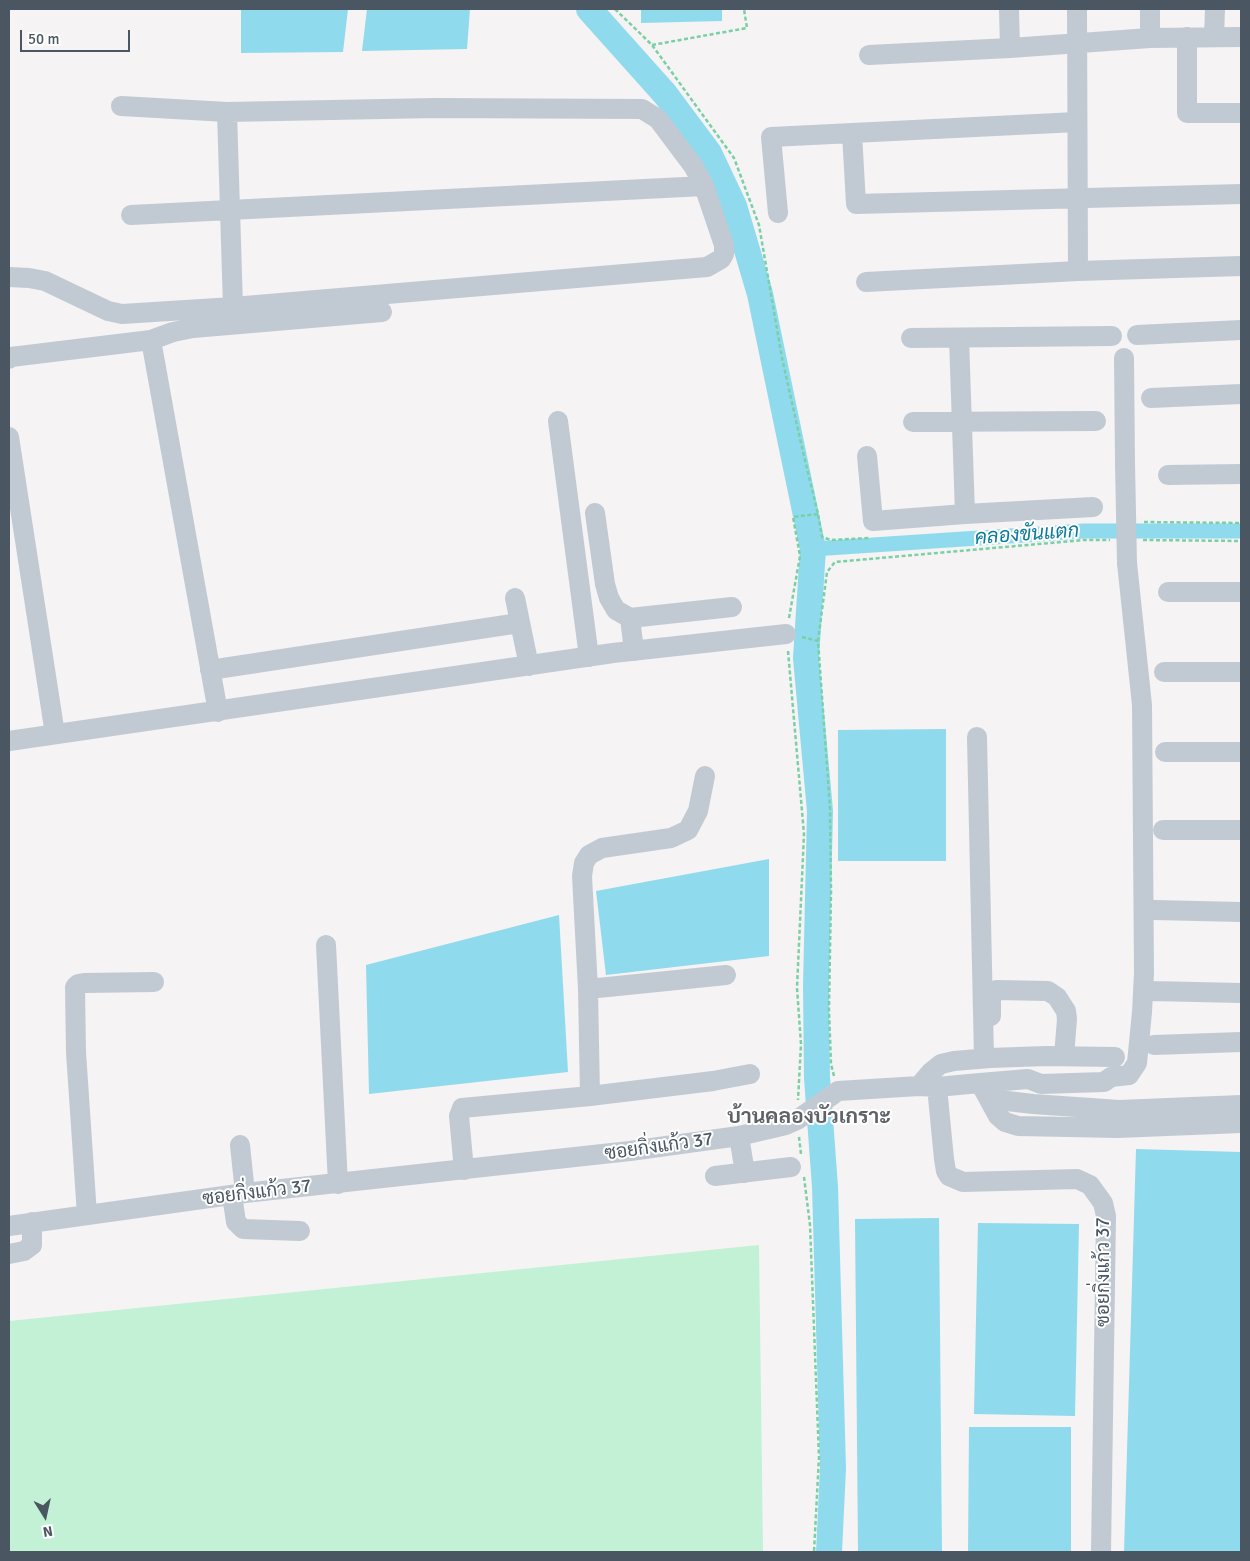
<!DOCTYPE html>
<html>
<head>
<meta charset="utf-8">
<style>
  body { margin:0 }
  #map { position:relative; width:1250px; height:1561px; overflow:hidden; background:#f5f3f3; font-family:Signika,sans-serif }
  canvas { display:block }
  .frame { position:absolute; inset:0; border:10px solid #4a5661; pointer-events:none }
  .north { position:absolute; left:20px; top:1491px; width:50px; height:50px; -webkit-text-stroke:4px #fff; paint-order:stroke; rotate:170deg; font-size:14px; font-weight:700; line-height:20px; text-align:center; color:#4a5661 }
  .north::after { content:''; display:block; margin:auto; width:18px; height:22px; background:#4a5661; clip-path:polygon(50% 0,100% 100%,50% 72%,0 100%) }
  .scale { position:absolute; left:20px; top:30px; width:110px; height:22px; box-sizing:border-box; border:2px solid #4a5661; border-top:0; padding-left:6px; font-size:15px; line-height:18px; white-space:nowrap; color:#4a5661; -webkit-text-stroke:4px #fff; paint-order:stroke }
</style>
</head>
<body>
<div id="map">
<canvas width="1250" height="1561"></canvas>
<div class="frame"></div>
<div class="north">N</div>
<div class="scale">50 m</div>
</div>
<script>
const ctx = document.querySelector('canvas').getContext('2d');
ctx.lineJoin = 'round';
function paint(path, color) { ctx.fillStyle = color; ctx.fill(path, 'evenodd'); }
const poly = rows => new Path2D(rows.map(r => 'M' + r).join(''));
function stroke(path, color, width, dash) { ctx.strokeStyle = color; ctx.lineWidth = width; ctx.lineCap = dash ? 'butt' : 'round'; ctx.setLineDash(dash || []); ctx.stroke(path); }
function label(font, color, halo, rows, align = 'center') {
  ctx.font = font + ' Signika,Sarabun,sans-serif'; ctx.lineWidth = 4; ctx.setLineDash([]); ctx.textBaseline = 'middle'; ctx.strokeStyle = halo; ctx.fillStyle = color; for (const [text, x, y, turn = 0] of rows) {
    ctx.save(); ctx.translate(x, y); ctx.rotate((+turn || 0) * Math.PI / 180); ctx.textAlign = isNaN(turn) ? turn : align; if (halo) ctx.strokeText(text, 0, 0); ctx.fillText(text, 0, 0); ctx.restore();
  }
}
const green = poly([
  [759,1245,763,1552,9,1552,9,1321]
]);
const water = poly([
  [241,9,348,9,343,52,241,53],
  [367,9,470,9,467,49,362,51],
  [641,9,722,9,722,21,641,23],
  [946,729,946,861,838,861,838,730],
  [769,859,769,956,606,975,596,891],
  [559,915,568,1072,369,1094,366,965],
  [1136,1149,1241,1152,1241,1552,1124,1552],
  [939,1218,942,1552,858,1552,855,1219],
  [978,1223,1079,1224,1075,1416,974,1414],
  [969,1427,1071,1427,1071,1552,968,1552]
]);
const canal = poly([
  [813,549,1084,531,1241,531]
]);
const river = poly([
  [589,9,665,94,709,153,734,206,760,294,813,549,806,658,820,811,816,986,817,1078,825,1187,833,1468,829,1552]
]);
const path = poly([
  [615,9,652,45,734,158,759,225,782,358,803,452,818,514,822,537,831,540,869,538],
  [652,45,747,28,744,9],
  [1144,522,1241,523],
  [1143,540,1241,541],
  [789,618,800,556,793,517,818,514],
  [802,637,818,641],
  [788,651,804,834,797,988,801,1044,798,1100],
  [834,1076,831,1064,829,1010,831,892,830,808,818,641,827,572,835,562,1084,540,1110,540],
  [799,1137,801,1154],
  [804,1177,810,1225,819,1457,814,1552]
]);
const minor = poly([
  [1009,9,1010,48],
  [1077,9,1078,271],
  [1150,9,1150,38],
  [1187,37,1187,113,1241,113],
  [1214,37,1215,9],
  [869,55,1010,48,1150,38,1241,37],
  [227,112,233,307],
  [852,133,856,204,1241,194],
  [778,213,771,137,1077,122],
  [131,215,704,186],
  [9,277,29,278,45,281,108,311,122,314,233,307,707,267,721,259,724,254,724,245,704,186,694,167,658,119,642,109,435,108,227,112,121,106],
  [866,282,1078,271,1241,266],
  [1137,335,1241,330],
  [911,338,1112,336],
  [959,338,965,514],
  [151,340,218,712],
  [1124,358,1125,463],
  [9,359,11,357,151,340,173,332,193,328,382,312],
  [1151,398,1241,394],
  [558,421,589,657],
  [913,422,1096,421],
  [9,437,55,734],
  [867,456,873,521,965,514,1093,507],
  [1168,475,1241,474],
  [595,513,605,584,609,598,616,610,630,618,634,651],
  [1168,592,1241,592],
  [515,598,529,666],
  [630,618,732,607],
  [210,670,519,623],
  [1164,672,1241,672],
  [977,737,984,1058],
  [9,741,613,653,786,634],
  [1165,752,1241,752],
  [1163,830,1241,830],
  [1154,910,1241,912],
  [326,945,338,1184],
  [588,989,726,975],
  [1151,991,1241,993],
  [991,1016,991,997,997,990,1048,991,1057,997,1066,1011,1067,1019,1064,1056],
  [1154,1045,1241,1042],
  [980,1083,1028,1079,1041,1084,1104,1082,1111,1077,1129,1075,1137,1063,1142,1012,1144,973,1142,705,1127,563],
  [919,1086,931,1072,941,1064,954,1061,990,1058,1046,1056,1115,1057],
  [937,1087,980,1083,998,1116,1005,1122,1018,1126,1118,1128,1241,1123],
  [590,1096,588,989,582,876,584,863,589,855,602,848,671,838,688,830,698,811,705,776],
  [990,1099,1033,1104,1119,1110,1241,1105],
  [739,1136,745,1173],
  [240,1145,245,1193],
  [464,1170,459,1116,462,1108,590,1096,713,1081,750,1074],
  [715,1176,791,1167],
  [232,1195,236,1222,243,1229,300,1231],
  [87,1215,76,1052,75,987,78,984,84,983,154,982],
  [9,1226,245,1193,630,1151,739,1136,786,1125,797,1120,838,1091,919,1086,937,1087,944,1159,946,1171,949,1176,963,1182,1077,1179,1090,1185,1103,1203,1106,1216,1101,1552],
  [9,1254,24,1251,32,1245,32,1222]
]);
const minorBridge = poly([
  [1125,463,1127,563]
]);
const streetNames = [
  ["ซอยกิ่งแก้ว 37",659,1147,-8],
  ["ซอยกิ่งแก้ว 37",257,1193,-7],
  ["ซอยกิ่งแก้ว 37",1104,1272,-90]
];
const waterNames = [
  ["คลองขันแตก",1027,535,-4]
];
const quarterNames = [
  ["บ้านคลองบัวเกราะ",809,1117]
];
paint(green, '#c3f1d5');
paint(water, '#90daee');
stroke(canal, '#90daee', 15);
stroke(river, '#90daee', 26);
stroke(path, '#7ad0a6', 2.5, [4, 2.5]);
stroke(minor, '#c1cad2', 20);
stroke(minorBridge, '#c1cad2', 20);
label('19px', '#4a5661', '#fff', streetNames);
label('italic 20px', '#0c7c9b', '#fff', waterNames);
label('bold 21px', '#5f6368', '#fff', quarterNames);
</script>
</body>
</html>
